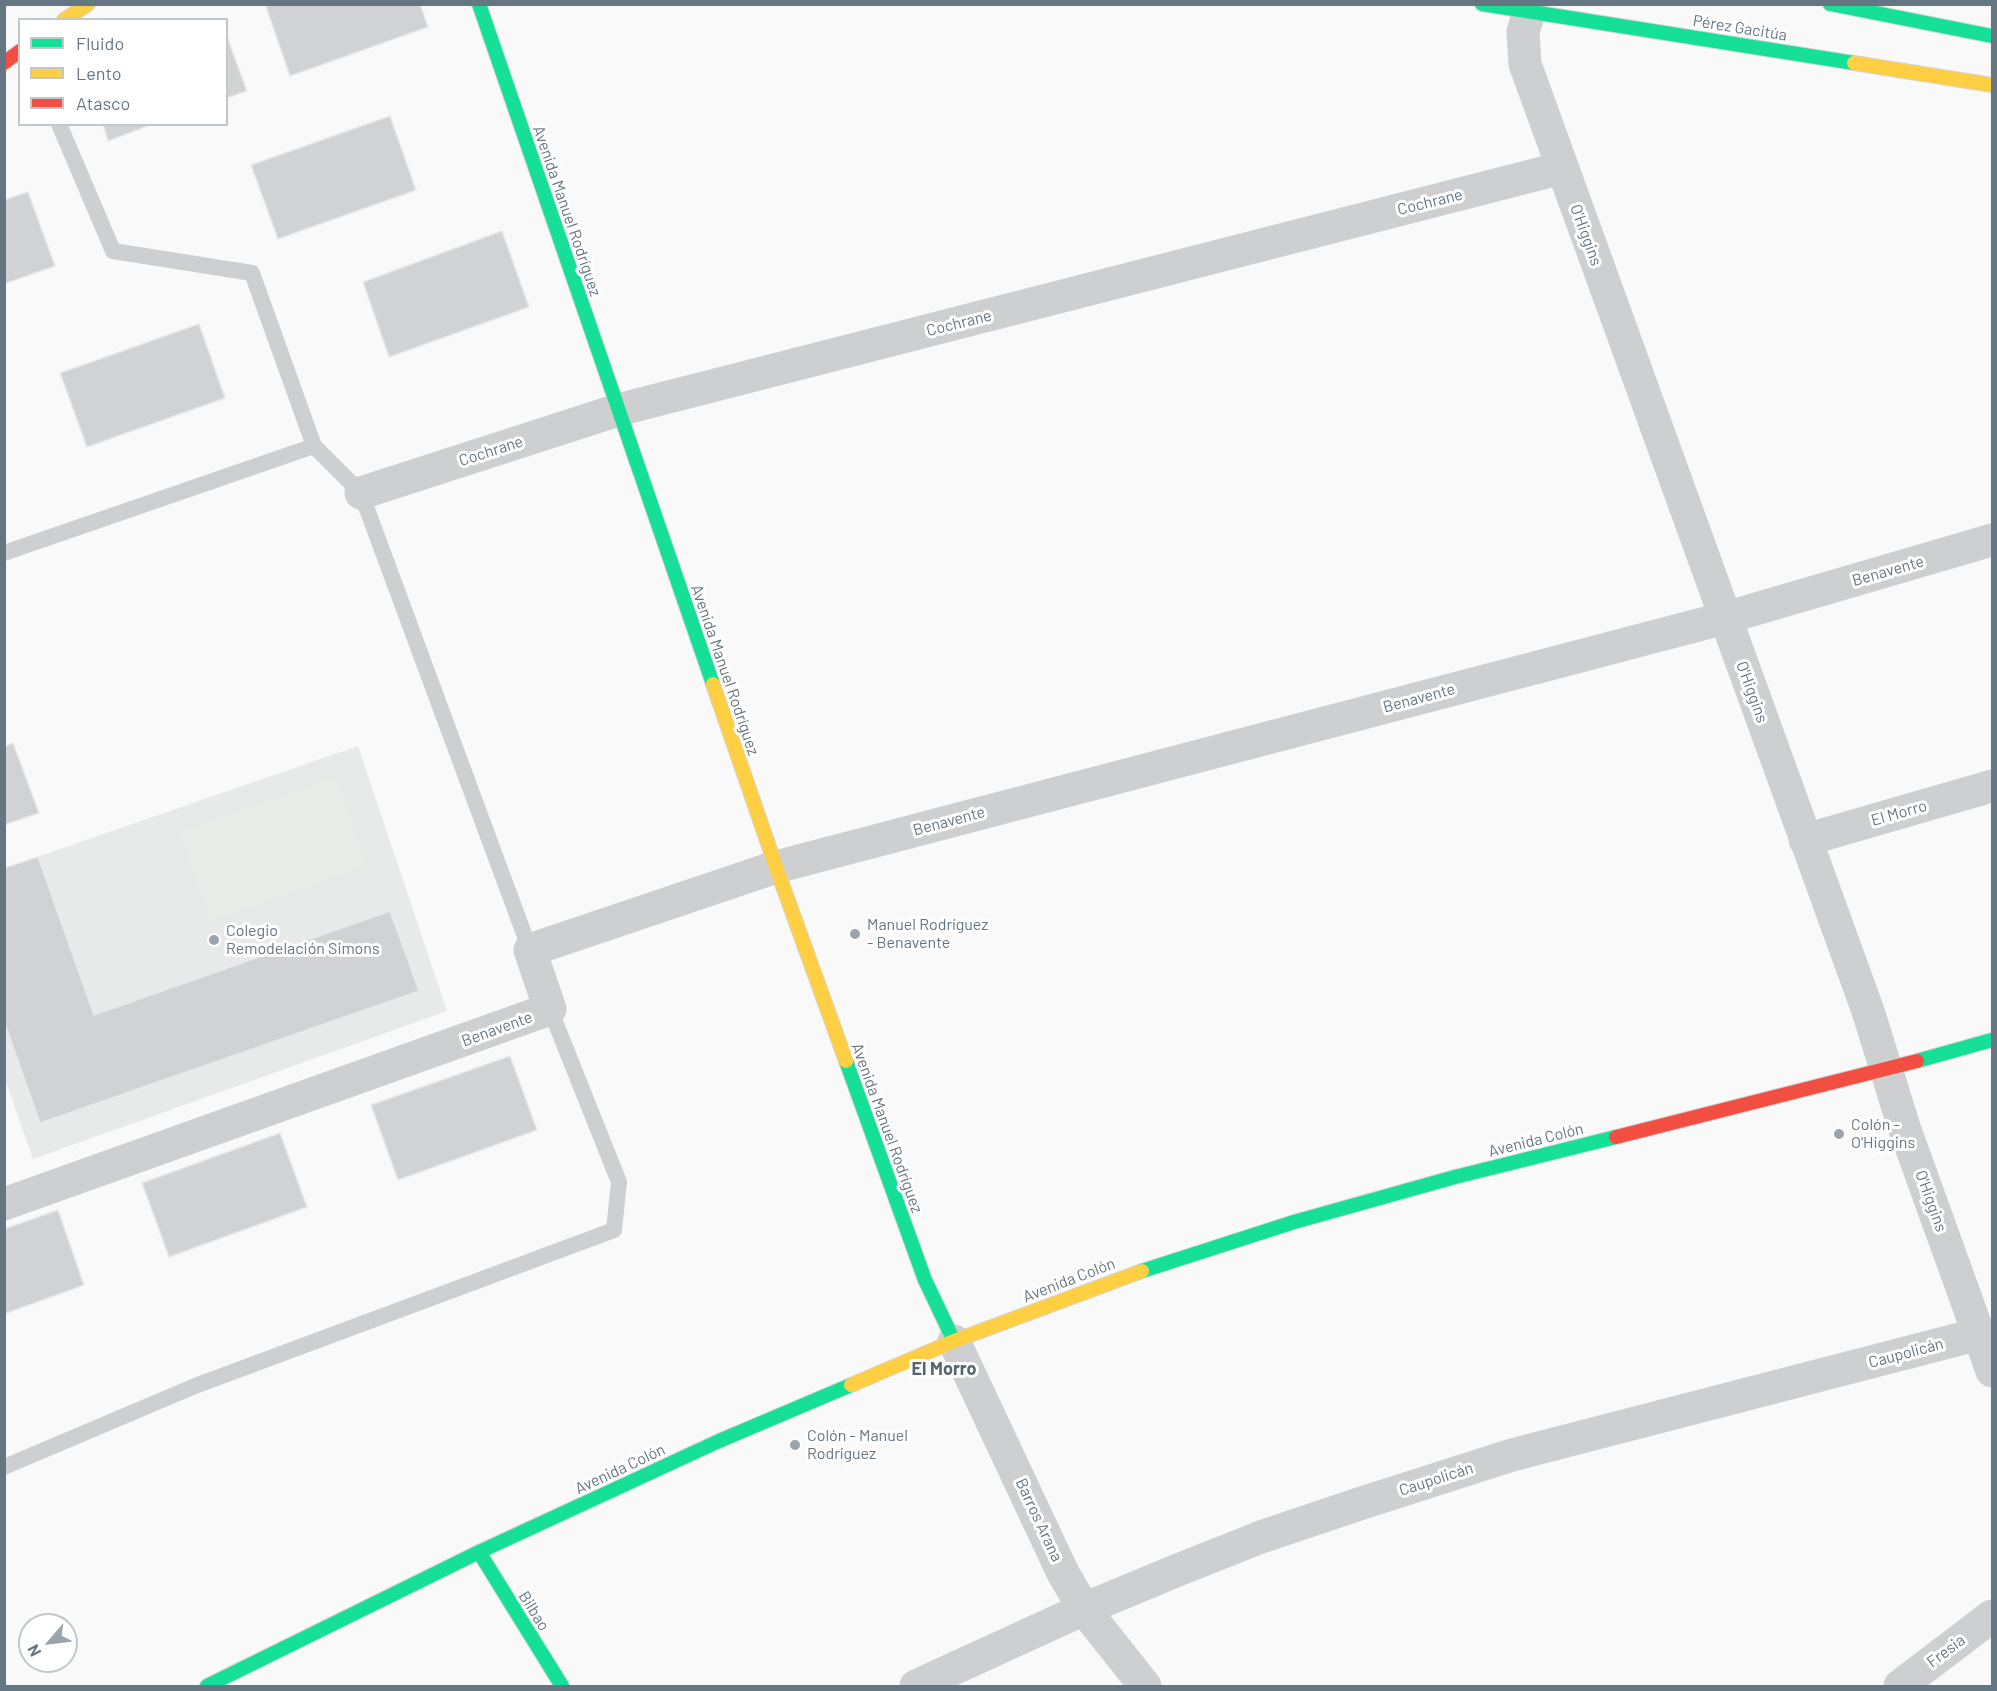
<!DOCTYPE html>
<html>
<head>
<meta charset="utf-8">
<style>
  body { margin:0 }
  #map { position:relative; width:1997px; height:1691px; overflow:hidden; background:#f9f9f9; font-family:Barlow,sans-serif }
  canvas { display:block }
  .frame { position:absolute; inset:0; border:6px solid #657683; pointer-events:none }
  .legend { position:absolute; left:18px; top:18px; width:210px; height:108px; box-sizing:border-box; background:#fff; border:2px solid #c1c8cd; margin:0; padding:8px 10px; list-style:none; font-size:18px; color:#657683 }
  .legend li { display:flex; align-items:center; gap:12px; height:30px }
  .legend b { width:30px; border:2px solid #c1c8cd }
  .north { position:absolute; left:18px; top:1613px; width:60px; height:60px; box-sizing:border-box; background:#fff; border:2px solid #c1c8cd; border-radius:50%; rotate:242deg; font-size:16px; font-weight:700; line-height:24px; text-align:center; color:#657683 }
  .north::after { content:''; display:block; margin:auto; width:21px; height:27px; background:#99a4ac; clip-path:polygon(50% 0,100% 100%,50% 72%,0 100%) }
</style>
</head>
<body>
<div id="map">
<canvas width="1997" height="1691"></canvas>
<div class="frame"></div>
<ul class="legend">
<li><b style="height:8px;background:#16e098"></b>Fluido</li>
<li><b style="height:8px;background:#ffcf43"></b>Lento</li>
<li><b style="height:8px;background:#f24e42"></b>Atasco</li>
</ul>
<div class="north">N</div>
</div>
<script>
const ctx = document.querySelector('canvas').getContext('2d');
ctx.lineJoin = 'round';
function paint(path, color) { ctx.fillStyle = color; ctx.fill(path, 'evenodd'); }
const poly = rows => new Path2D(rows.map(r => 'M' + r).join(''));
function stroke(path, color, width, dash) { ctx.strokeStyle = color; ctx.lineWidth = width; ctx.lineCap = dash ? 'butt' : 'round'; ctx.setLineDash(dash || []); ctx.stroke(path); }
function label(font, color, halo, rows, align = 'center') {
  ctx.font = font + ' Barlow,sans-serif'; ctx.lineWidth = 6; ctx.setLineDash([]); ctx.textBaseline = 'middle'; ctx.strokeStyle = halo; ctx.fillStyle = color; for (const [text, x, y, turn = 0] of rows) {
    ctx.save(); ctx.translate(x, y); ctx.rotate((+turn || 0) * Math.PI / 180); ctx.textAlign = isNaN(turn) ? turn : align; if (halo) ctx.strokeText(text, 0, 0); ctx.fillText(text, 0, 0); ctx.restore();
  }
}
const built = poly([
  [358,746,447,1011,33,1159,5,1079,5,868]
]);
const green = poly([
  [336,777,367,866,210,921,179,832]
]);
const building = poly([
  [265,4,420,4,428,27,290,76,265,4],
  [226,34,247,91,226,98,226,34],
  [390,116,416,190,278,239,251,165,390,116],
  [103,124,153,124,108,141,103,124],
  [28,192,55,266,4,284,4,200,28,192],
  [502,231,529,307,389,357,363,282,502,231],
  [199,324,225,398,87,447,60,373,199,324],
  [13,743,39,813,4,825,4,747,13,743],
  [38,857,94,1015,390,911,419,991,40,1123,4,1021,4,868,38,857],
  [510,1056,537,1130,398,1180,371,1105,510,1056],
  [280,1133,307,1207,169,1257,142,1183,280,1133],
  [58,1210,84,1285,4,1314,4,1229,58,1210]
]);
const lane = poly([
  [59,124,113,251,252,273,314,446,361,493,530,950],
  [4,553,314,446],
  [4,1467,195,1386,614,1230,619,1182,550,1009]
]);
const street = poly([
  [1529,12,1523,32,1525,64,1868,1011,1904,1127,1992,1371],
  [361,493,618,410,1562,168],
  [1805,840,1992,786],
  [4,1204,550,1009,530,950,776,867,1725,618,1992,540],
  [954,1341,1063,1573,1084,1609,1145,1686],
  [916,1686,1084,1609,1178,1570,1261,1537,1359,1504,1512,1455,1979,1334],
  [1900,1686,1992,1616]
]);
const fast = poly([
  [479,4,713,684],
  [1482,4,1854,63],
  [1830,4,1992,36],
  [846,1061,925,1280,954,1341],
  [1917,1061,1992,1040],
  [1142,1271,1294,1222,1455,1177,1616,1137],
  [479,1552,562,1686],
  [207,1686,479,1552,719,1441,851,1385]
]);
const slow = poly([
  [64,20,88,4],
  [1854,63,1992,85],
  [713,684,776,867,846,1061],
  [851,1385,954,1341,1142,1271]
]);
const jam = poly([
  [4,63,20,51],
  [1616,1137,1917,1061]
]);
const markers = [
  [855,934,6,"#99a4ac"],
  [214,940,6,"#99a4ac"],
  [1839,1134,6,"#99a4ac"],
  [795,1445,6,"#99a4ac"]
];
const streetNames = [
  ["Pérez Gacitúa",1740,28,9],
  ["Cochrane",1430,202,-14],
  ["Avenida Manuel Rodríguez",567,211,71],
  ["O'Higgins",1586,235,70],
  ["Cochrane",959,323,-14],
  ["Cochrane",491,451,-18],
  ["Benavente",1888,571,-16],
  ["Avenida Manuel Rodríguez",725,670,71],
  ["O'Higgins",1752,692,70],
  ["Benavente",1419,698,-15],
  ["El Morro",1899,813,-16],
  ["Benavente",949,821,-15],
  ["Benavente",497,1029,-20],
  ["Avenida Manuel Rodríguez",887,1128,70],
  ["Avenida Colón",1536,1140,-14],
  ["O'Higgins",1931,1201,70],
  ["Avenida Colón",1069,1280,-21],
  ["Caupolicán",1906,1353,-15],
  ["Avenida Colón",620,1469,-25],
  ["Caupolicán",1436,1479,-18],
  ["Barros Arana",1039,1520,65],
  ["Bilbao",534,1611,58],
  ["Fresia",1946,1651,-37]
];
const poiNames = [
  ["Manuel Rodríguez",867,925],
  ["- Benavente",867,943],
  ["Colegio",226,931],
  ["Remodelación Simons",226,949],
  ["Colón -",1851,1125],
  ["O'Higgins",1851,1143],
  ["Colón - Manuel",807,1436],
  ["Rodríguez",807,1454]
];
const neighbourhoodNames = [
  ["El Morro",944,1369]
];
paint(built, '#e8e9e9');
paint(green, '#e8ebe6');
paint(building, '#d0d2d3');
stroke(building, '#e8e8e8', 1.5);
stroke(fast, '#d5d6d7', 16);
stroke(slow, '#d5d6d7', 16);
stroke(jam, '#d5d6d7', 16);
stroke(lane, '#cecfd0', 16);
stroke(street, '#cecfd0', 33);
stroke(fast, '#16e098', 14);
stroke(slow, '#ffcf43', 14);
stroke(jam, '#f24e42', 14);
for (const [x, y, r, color] of markers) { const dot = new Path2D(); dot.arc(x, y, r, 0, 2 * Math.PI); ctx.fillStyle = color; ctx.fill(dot); stroke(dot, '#fff', 2); }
label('16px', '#657683', '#fff', streetNames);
label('16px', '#657683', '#fff', poiNames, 'left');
label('bold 18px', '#57646e', '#fff', neighbourhoodNames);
</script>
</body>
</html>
